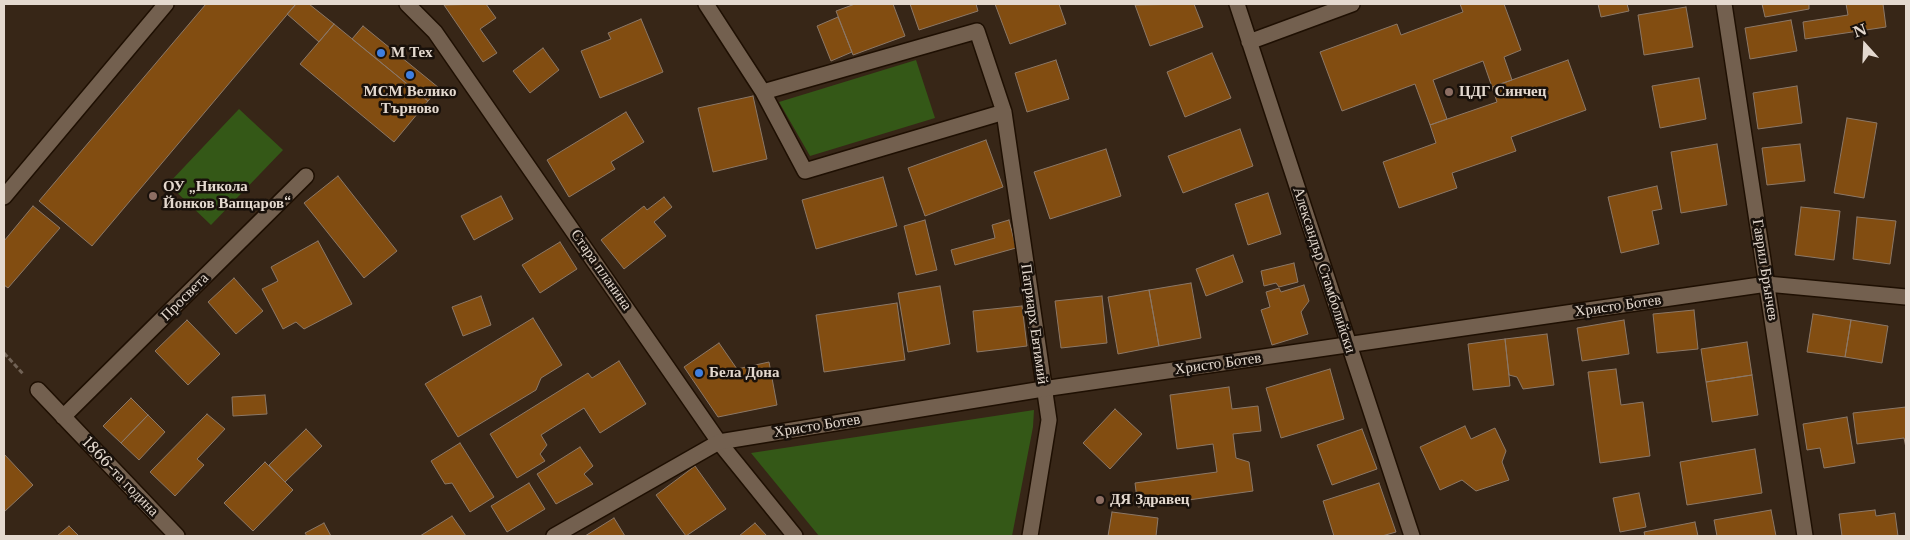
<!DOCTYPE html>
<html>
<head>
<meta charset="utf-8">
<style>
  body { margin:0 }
  #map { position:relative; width:1910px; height:540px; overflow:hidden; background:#372617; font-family:"Libre Baskerville",serif }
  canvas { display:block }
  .frame { position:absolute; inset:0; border:5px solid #e4d9cf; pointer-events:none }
  .north { position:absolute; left:1840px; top:20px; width:50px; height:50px; -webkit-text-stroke:4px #19110b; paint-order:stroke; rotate:340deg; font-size:14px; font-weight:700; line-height:20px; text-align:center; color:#e4d9cf }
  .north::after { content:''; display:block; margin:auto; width:18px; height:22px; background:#e4d9cf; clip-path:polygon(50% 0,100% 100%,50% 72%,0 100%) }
</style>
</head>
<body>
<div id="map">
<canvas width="1910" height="540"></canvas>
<div class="frame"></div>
<div class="north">N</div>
</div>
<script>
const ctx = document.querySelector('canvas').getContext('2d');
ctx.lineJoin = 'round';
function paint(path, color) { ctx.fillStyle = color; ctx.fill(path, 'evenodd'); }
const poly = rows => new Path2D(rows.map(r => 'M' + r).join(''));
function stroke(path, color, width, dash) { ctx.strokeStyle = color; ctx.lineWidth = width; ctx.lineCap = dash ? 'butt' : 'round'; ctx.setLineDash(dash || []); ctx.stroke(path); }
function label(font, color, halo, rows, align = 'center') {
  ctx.font = font + ' "Libre Baskerville",serif'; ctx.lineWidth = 5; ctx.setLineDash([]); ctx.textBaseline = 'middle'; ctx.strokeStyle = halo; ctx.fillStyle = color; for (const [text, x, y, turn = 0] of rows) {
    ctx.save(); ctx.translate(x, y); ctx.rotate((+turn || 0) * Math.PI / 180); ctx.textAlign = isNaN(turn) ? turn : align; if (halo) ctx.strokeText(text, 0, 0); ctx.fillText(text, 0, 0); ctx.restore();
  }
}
const green = poly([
  [916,60,935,118,810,156,779,102],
  [239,109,283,150,211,225,168,184],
  [1034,410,1033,427,1012,536,819,536,751,453]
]);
const building = poly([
  [206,4,296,4,92,246,39,201,206,4],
  [296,4,309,4,334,24,319,42,287,14,296,4],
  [486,4,496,18,480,29,497,53,483,62,444,5,486,4],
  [855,4,893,4,905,36,853,55,836,11,855,4],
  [910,4,976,4,978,11,919,30,910,4],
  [995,4,1059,4,1066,24,1010,44,995,4],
  [1194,4,1203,27,1150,46,1135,5,1194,4],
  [1460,4,1504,4,1521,50,1504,57,1512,80,1492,87,1483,61,1433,80,1447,119,1430,125,1415,84,1342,111,1320,52,1397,24,1401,35,1463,12,1460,4],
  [1598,4,1627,4,1629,11,1601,17,1598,4],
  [1762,4,1809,4,1809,9,1765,17,1762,4],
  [1846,4,1883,4,1886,27,1805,39,1803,22,1848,15,1846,4],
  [1686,7,1693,47,1644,55,1638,15,1686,7],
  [838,17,852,52,831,61,817,26,838,17],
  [641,19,663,72,600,98,581,51,611,39,608,33,641,19],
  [1791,20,1797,51,1750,59,1745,28,1791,20],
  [334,24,428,101,394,142,300,64,334,24],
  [363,26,439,88,428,101,352,39,363,26],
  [543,48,559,70,530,93,513,71,543,48],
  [1212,53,1231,98,1185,117,1167,72,1212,53],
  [1056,60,1069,99,1027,112,1015,73,1056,60],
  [1568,60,1586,110,1511,137,1516,151,1452,173,1457,188,1399,208,1383,162,1436,143,1430,125,1497,102,1492,87,1568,60],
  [1699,78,1706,119,1660,128,1652,86,1699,78],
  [1797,86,1802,123,1758,129,1753,93,1797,86],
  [753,96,767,159,713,172,698,108,753,96],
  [626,112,644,142,611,162,615,169,569,197,547,160,626,112],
  [1847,118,1877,123,1864,198,1834,193,1847,118],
  [1240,129,1253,166,1183,193,1168,156,1240,129],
  [986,140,1003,187,925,216,908,168,986,140],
  [1717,144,1727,205,1681,213,1671,152,1717,144],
  [1800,144,1805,181,1767,185,1762,148,1800,144],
  [1106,149,1121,196,1050,219,1034,172,1106,149],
  [338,176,397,251,364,278,304,203,338,176],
  [883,177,897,226,816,249,802,200,883,177],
  [1657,186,1662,209,1652,211,1659,244,1621,253,1608,197,1657,186],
  [1268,193,1281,234,1248,245,1235,204,1268,193],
  [501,196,513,219,474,240,461,216,501,196],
  [664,197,672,207,654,222,666,236,624,269,601,240,644,206,647,210,664,197],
  [33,206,60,228,8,288,4,285,4,241,33,206],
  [1801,207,1840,211,1834,260,1795,255,1801,207],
  [1857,217,1896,221,1890,264,1853,259,1857,217],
  [925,220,937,270,916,275,904,226,925,220],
  [1009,220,1016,248,955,265,951,250,995,238,992,225,1009,220],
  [318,241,352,304,304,329,296,322,283,329,262,289,278,281,271,267,318,241],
  [560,242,577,269,540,293,522,265,560,242],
  [1233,255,1243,282,1206,296,1196,269,1233,255],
  [1294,263,1298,282,1279,287,1276,283,1264,286,1261,271,1294,263],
  [234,278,263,311,236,334,208,302,234,278],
  [1191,283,1201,338,1159,346,1149,290,1191,283],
  [1304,285,1309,301,1301,312,1308,334,1272,345,1261,310,1270,307,1266,292,1279,288,1281,292,1304,285],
  [940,286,950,344,908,352,898,293,940,286],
  [1149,290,1159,346,1118,354,1108,297,1149,290],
  [481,296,491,325,463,336,452,307,481,296],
  [1102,296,1107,343,1061,348,1055,301,1102,296],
  [897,303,905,360,824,372,816,315,897,303],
  [1022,306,1027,346,977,352,973,311,1022,306],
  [1694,310,1698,349,1657,353,1653,314,1694,310],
  [1813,314,1851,320,1845,357,1807,352,1813,314],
  [533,318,562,365,541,378,536,390,458,437,425,384,533,318],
  [187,320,220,354,188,385,155,351,187,320],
  [1624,320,1629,354,1582,361,1577,328,1624,320],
  [1851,320,1888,326,1882,363,1845,357,1851,320],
  [1547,334,1554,385,1523,389,1517,377,1509,375,1505,339,1547,334],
  [1505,339,1510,386,1473,390,1468,344,1505,339],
  [1747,342,1752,375,1706,382,1701,349,1747,342],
  [719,343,737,369,769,362,777,405,718,417,684,367,719,343],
  [619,361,646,404,600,433,584,408,541,435,547,445,540,454,545,461,517,478,490,434,588,373,592,378,619,361],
  [1330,369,1344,419,1281,438,1266,388,1330,369],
  [1616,369,1621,405,1643,402,1650,456,1600,463,1588,372,1616,369],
  [1752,375,1758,415,1712,422,1706,382,1752,375],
  [1229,387,1232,409,1258,406,1261,431,1233,434,1236,458,1249,462,1253,491,1138,507,1135,483,1217,472,1213,444,1177,449,1170,395,1229,387],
  [265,395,267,414,233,416,232,397,265,395],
  [131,398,148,415,121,443,103,426,131,398],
  [1906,407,1906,448,1904,438,1857,444,1853,413,1906,407],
  [1115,409,1142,434,1110,469,1083,443,1115,409],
  [207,414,225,429,197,459,204,465,175,496,150,472,207,414],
  [148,415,165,432,139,460,121,443,148,415],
  [1847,417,1855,463,1824,468,1820,448,1807,450,1803,424,1847,417],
  [1465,426,1471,439,1495,428,1506,451,1502,462,1509,480,1476,491,1462,480,1440,490,1420,447,1465,426],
  [306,429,322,446,285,482,269,465,306,429],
  [1362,429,1377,469,1332,485,1317,445,1362,429],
  [460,443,494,497,470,512,452,483,445,484,431,461,460,443],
  [580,447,593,466,584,474,593,484,556,504,537,474,580,447],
  [1755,449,1762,493,1687,505,1680,462,1755,449],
  [4,454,33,485,4,512,4,454],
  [265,462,293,490,253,531,224,503,265,462],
  [695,466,726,509,686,536,656,495,695,466],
  [529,483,545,509,507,532,491,506,529,483],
  [1379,483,1396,532,1382,536,1334,536,1323,501,1379,483],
  [1639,493,1646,527,1620,532,1613,498,1639,493],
  [1771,510,1776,536,1717,536,1714,520,1771,510],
  [1875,510,1876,516,1895,513,1898,536,1842,536,1839,514,1875,510],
  [1112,512,1158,518,1156,536,1108,536,1112,512],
  [452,516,466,536,420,536,452,516],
  [614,518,625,536,585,536,614,518],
  [1695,522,1698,536,1645,536,1644,532,1695,522],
  [324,523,331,536,307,536,305,533,324,523],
  [755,523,767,536,739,536,755,523],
  [69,526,79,536,57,536,69,526]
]);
const path = poly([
  [4,353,24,375]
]);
const street = poly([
  [407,4,435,32,719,442,795,536],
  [706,4,763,92,805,171,1004,112],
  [1237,4,1412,536],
  [1724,4,1805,536],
  [1249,42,1352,4],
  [763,92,977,31,1004,112,1049,420,1030,536],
  [4,197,166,4],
  [38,390,177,536],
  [63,417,306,176]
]);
const secondary = poly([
  [554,536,719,442,1043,389,1767,284,1906,297]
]);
const markers = [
  [381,53,5,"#3f7fe0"],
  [410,75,5,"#3f7fe0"],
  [1449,92,5,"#8d6e63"],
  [153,196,5,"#8d6e63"],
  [699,373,5,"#3f7fe0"],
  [1100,500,5,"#8d6e63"]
];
const poiNames = [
  ["М Тех",391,53],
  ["МСМ Велико",410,92,"center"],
  ["Търново",410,109,"center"],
  ["ЦДГ Синчец",1459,92],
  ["ОУ „Никола",163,187],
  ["Йонков Вапцаров“",163,204],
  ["Бела Дона",709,373],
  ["ДЯ Здравец",1110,500]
];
const streetNames = [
  ["Стара планина",601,270,55],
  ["Александър Стамболийски",1324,270,72],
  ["Гаврил Брънчев",1765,270,81],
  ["Просвета",185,297,-45],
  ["Христо Ботев",1618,306,-8],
  ["Патриарх Евтимий",1034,324,82],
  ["Христо Ботев",1218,364,-8],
  ["Христо Ботев",817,426,-9],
  ["1866-та година",120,477,46]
];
paint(green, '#345817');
paint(building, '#824d11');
stroke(building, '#8c7867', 1);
stroke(street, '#1e0f02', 18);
stroke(secondary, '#1e0f02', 18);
stroke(path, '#716255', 3, [5, 2.5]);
stroke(street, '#73604f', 15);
stroke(secondary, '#73604f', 15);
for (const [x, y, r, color] of markers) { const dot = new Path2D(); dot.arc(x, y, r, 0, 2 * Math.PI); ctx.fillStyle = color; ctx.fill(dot); stroke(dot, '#19110b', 2); }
label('bold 15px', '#e4d9cf', '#19110b', poiNames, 'left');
label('15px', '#e4d9cf', '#19110b', streetNames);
</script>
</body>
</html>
